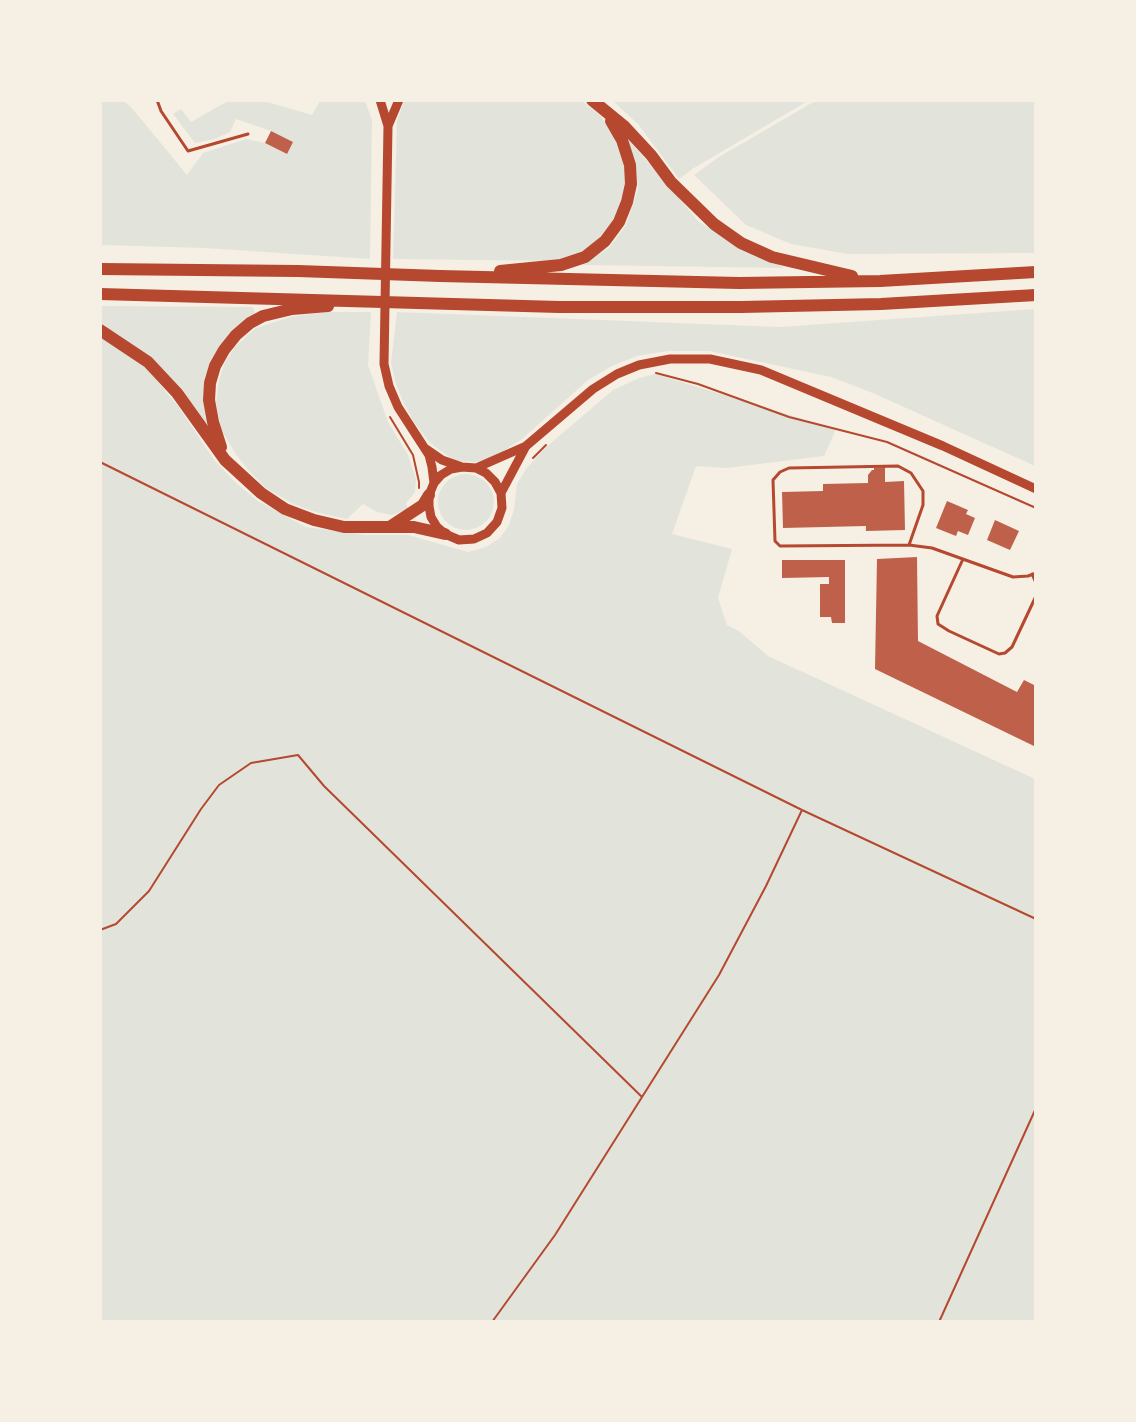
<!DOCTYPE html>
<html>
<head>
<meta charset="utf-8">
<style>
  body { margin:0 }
  #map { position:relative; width:1136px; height:1422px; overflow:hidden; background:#f6efe4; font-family:"Open Sans",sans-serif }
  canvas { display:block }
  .frame { position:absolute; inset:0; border:102px solid #f6efe4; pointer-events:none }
</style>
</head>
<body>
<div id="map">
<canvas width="1136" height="1422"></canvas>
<div class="frame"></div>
</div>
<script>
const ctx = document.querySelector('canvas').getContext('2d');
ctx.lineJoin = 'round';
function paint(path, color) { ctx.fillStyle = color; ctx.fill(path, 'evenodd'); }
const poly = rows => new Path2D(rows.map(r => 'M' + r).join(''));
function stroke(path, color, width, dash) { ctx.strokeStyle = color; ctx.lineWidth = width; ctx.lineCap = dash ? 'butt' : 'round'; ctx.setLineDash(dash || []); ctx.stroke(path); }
const green = poly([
  [101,101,124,101,132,108,187,175,203,153,246,139,265,143,286,154,292,142,271,131,236,119,230,132,215,139,195,143,173,114,181,109,191,122,228,101,264,101,312,115,320,101,365,101,372,120,370,259,204,248,101,245],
  [404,101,582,101,601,116,614,137,624,160,627,181,624,197,615,217,600,237,586,250,559,261,393,259,397,122],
  [613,101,808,101,694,168,679,179,638,124],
  [815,101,1035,101,1035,253,848,254,791,244,746,225,694,175,719,157],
  [628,139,699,222,741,248,785,268,582,265,609,248,626,225,638,189,636,169],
  [100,306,253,307,255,314,216,353,207,422,204,424,151,358,101,323],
  [1035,309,1035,466,875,394,831,377,709,351,668,351,637,356,612,366,588,380,522,439,497,455,477,462,455,461,430,443,414,422,404,404,396,384,391,363,397,312,780,327],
  [328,312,371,312,368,365,388,422,408,455,416,479,415,492,406,503,408,509,392,515,377,512,363,504,347,519,319,513,293,504,266,488,249,471,235,453,221,429,216,403,219,380,225,362,235,347,256,328,290,317],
  [100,336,124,351,148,370,178,406,215,461,235,482,258,501,306,527,366,535,408,535,468,552,486,547,500,538,509,525,514,510,517,484,526,469,545,448,613,390,639,378,655,374,836,429,824,456,726,468,696,466,672,534,732,549,718,598,727,625,739,631,768,656,1035,779,1035,1321,101,1321],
  '438 502a28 28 0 1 1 56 0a28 28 0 1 1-56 0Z'
]);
const building = poly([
  [271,131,293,142,287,154,265,143],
  [885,467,885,482,904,481,905,530,866,531,866,526,783,528,782,492,823,491,823,484,868,483,868,475,872,470,874,470,874,468],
  [947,501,968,510,966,514,975,518,968,535,958,531,956,536,936,528],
  [995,520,1019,531,1010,550,987,540],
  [917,557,918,641,1017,692,1024,680,1036,686,1036,747,875,669,877,559],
  [782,560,845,560,845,623,832,623,831,617,820,617,820,584,829,584,829,577,782,578]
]);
const path = poly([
  [656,373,698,384,789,417,887,442,1036,508],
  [390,417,413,455,419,482,419,488],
  [533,458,546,445],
  [100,462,802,810,1036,919],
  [100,930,116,924,149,891,201,809,219,785,251,763,298,755,324,786,642,1097],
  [492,1322,555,1235,719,975,766,886,802,810],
  [939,1322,1036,1108]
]);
const service = poly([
  [157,100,161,111,188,151,248,134],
  [909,545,923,505,923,491,911,473,898,466,789,468,780,472,773,480,775,541,780,546,909,545,932,548,1013,577,1028,576,1036,573],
  [963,559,937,616,938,624,949,631,999,654,1005,653,1012,647,1036,596],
  [1032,574,1036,583]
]);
const secondary = poly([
  [380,100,388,126,384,364,389,386,398,407,429,455,432,467,434,483],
  [388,126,399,100],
  [426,449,442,460,462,467,476,468,486,473,495,482,501,493,502,508,497,522,487,533,474,539,459,540,445,534,437,527,431,517,429,506,429,495,434,483,441,475,451,469,462,467],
  [476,468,526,446,593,389,617,374,639,365,670,359,710,359,761,370,943,446,1036,489],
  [501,493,526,446]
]);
const motorway = poly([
  [592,100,625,127,651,155,671,182,714,224,741,243,772,257,852,276],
  [100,269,298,271,440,276,739,283,880,281,1036,272],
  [500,271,561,265,585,257,605,241,619,222,627,202,631,184,630,165,622,140,611,121],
  [100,294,559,307,741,307,881,304,1036,295],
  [100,330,148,362,177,393,225,460,261,493,285,509,314,520,344,527,414,527,445,534],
  [221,447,213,422,209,400,210,383,215,366,224,350,236,335,250,323,263,316,292,309,328,306],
  [391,526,423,505,429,495]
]);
paint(green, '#e2e4dc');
paint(building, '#bf614a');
stroke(path, '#b5482f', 2);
stroke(service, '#b5482f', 3);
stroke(secondary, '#b5482f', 9);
stroke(motorway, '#b5482f', 12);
</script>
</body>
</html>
